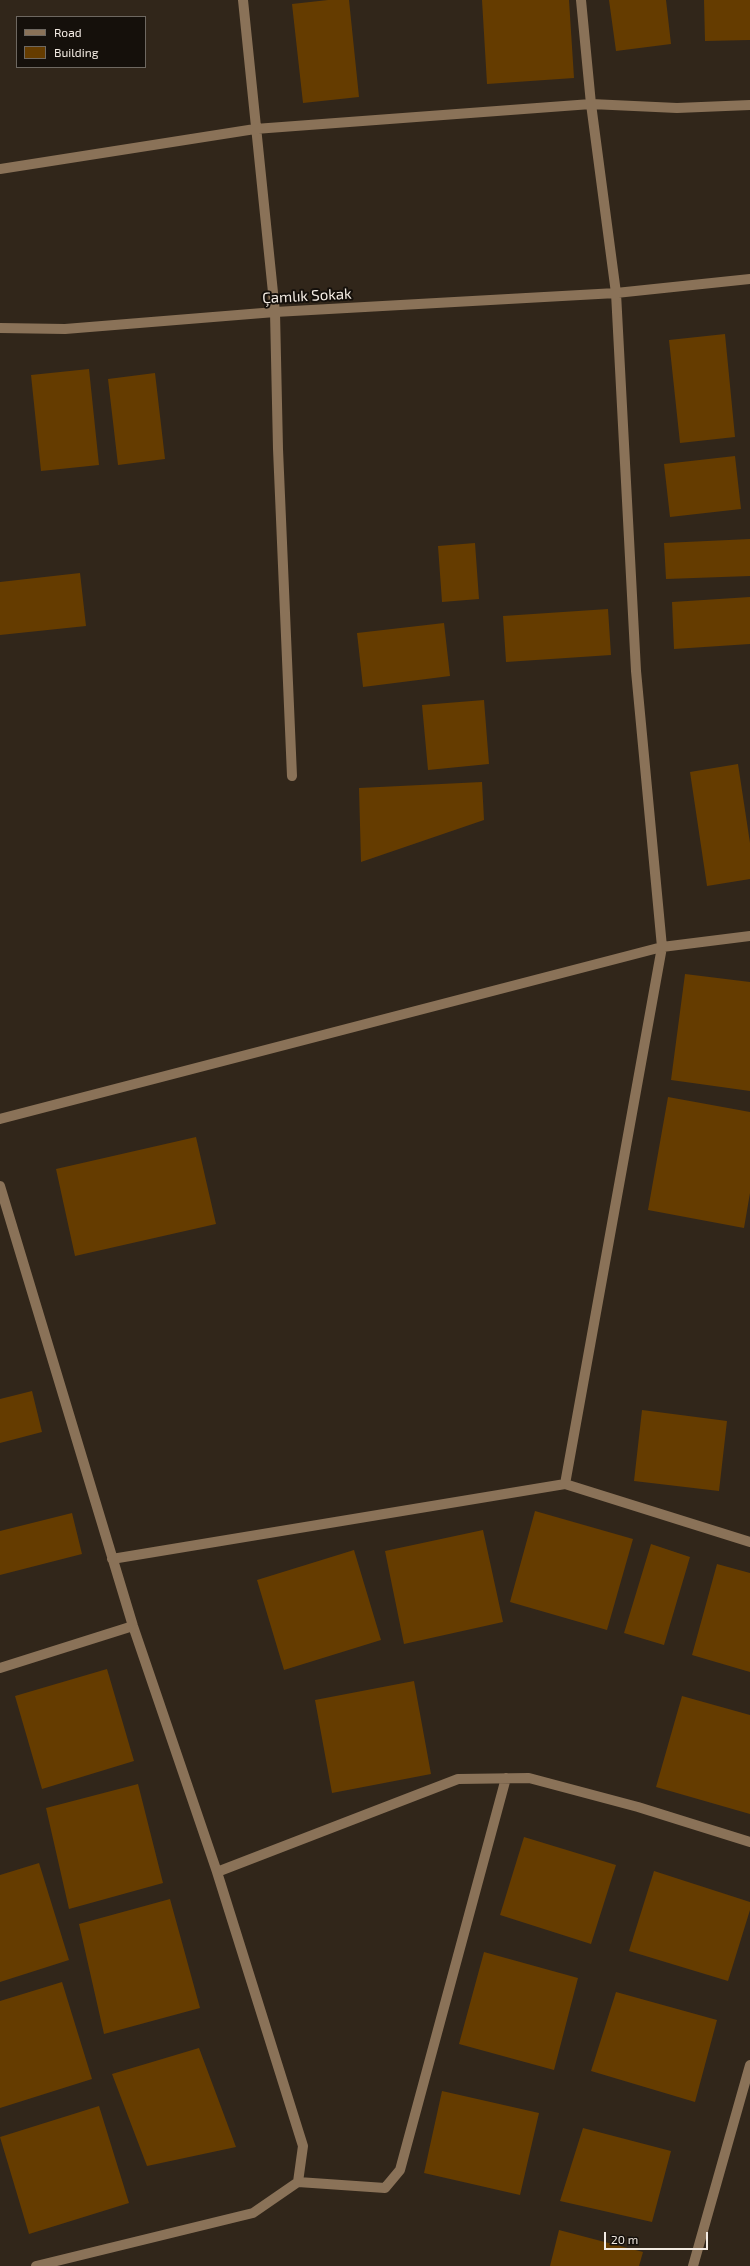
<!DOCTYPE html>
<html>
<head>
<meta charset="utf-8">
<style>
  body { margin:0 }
  #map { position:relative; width:750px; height:2266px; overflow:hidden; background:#31261a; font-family:"Exo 2",sans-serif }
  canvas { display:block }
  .legend { position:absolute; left:16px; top:16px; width:130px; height:52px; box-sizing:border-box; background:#15100b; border:1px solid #6e6861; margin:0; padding:5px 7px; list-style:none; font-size:12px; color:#f3ebe3 }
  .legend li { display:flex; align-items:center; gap:8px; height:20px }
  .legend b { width:20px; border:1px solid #6e6861 }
  .scale { position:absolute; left:604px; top:2232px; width:104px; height:18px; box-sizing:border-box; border:2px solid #f3ebe3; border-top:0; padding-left:5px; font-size:12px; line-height:14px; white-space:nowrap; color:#f3ebe3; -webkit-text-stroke:3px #15100b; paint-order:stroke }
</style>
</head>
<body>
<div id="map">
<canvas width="750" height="2266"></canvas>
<ul class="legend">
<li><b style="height:5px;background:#8a7258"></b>Road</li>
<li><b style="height:11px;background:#653c00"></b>Building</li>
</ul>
<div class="scale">20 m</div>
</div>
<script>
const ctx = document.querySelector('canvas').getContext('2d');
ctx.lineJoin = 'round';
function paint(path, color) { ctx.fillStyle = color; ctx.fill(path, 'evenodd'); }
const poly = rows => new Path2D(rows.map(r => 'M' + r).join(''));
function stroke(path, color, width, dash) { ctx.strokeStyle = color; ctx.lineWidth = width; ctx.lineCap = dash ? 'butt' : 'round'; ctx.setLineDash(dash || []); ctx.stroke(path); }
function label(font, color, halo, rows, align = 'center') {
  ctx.font = font + ' "Exo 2",sans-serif'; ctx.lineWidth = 4; ctx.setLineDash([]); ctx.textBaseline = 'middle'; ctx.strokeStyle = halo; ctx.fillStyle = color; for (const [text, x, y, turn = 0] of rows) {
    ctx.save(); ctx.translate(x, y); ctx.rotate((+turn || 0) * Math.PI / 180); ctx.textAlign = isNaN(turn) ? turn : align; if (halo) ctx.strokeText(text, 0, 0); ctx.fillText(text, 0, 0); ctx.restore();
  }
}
const building = poly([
  [328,0,349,0,359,97,303,103,292,4],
  [482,0,569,0,574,78,487,84],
  [609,0,666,0,671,44,616,51],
  [704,0,750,0,750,40,705,41],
  [725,334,735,437,680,443,669,340],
  [89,369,99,465,41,471,31,375],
  [155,373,165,459,118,465,108,379],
  [735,456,741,509,670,517,664,464],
  [750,539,750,576,666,579,664,543],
  [475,543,479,599,442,602,438,546],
  [80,573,86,626,0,635,0,582],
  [750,597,750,644,674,649,672,602],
  [608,609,611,655,506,662,503,616],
  [444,623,450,676,363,687,357,633],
  [484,700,489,764,428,770,422,705],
  [738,764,750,843,750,879,707,886,690,772],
  [482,782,484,820,361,862,359,788],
  [685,974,750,982,750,1091,671,1080],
  [668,1097,750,1112,750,1193,744,1228,648,1210],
  [196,1137,216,1224,75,1256,56,1169],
  [32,1391,42,1432,0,1443,0,1399],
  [642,1410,727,1421,719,1491,634,1481],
  [535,1511,633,1539,607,1630,510,1602],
  [72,1513,82,1554,0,1575,0,1531],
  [483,1530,503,1622,404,1644,385,1551],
  [651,1544,690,1557,664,1645,624,1633],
  [354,1550,381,1640,284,1670,257,1580],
  [717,1564,750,1573,750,1672,692,1655],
  [107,1669,134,1761,42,1789,15,1696],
  [414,1681,431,1774,332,1793,315,1700],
  [682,1696,750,1715,750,1814,656,1787],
  [138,1784,163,1883,69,1909,46,1808],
  [524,1837,616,1865,591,1944,500,1915],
  [39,1863,69,1960,0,1982,0,1875],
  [654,1871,750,1902,750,1910,728,1981,629,1951],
  [170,1899,200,2008,104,2034,79,1924],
  [484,1952,578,1978,554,2070,459,2044],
  [62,1982,92,2079,0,2108,0,2001],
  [616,1992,717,2020,695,2102,591,2071],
  [199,2048,236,2147,147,2166,112,2074],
  [442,2091,539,2113,520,2195,424,2173],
  [99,2106,129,2203,29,2234,0,2137],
  [583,2128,671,2151,652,2222,560,2201],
  [559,2230,643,2252,639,2266,550,2266]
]);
const minor = poly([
  [243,0,275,312,278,449,292,776],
  [0,169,255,129,591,104,677,108,750,105],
  [0,328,65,329,275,312,616,293,750,279],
  [0,1119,662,947,750,936],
  [0,1186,133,1626,217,1872,303,2146,298,2182,253,2213,36,2266],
  [565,1484,750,1542],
  [112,1559,565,1484,662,947,636,671,616,293,591,104,581,0],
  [0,1668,133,1626],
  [217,1872,458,1779,529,1778,638,1807,750,1842],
  [298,2182,385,2188,400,2170,506,1778],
  [693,2266,750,2065]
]);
const streetNames = [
  ["Çamlık Sokak",307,296,-3]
];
paint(building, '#653c00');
stroke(minor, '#8a7258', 10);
label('15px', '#f3ebe3', '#15100b', streetNames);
</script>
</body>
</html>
